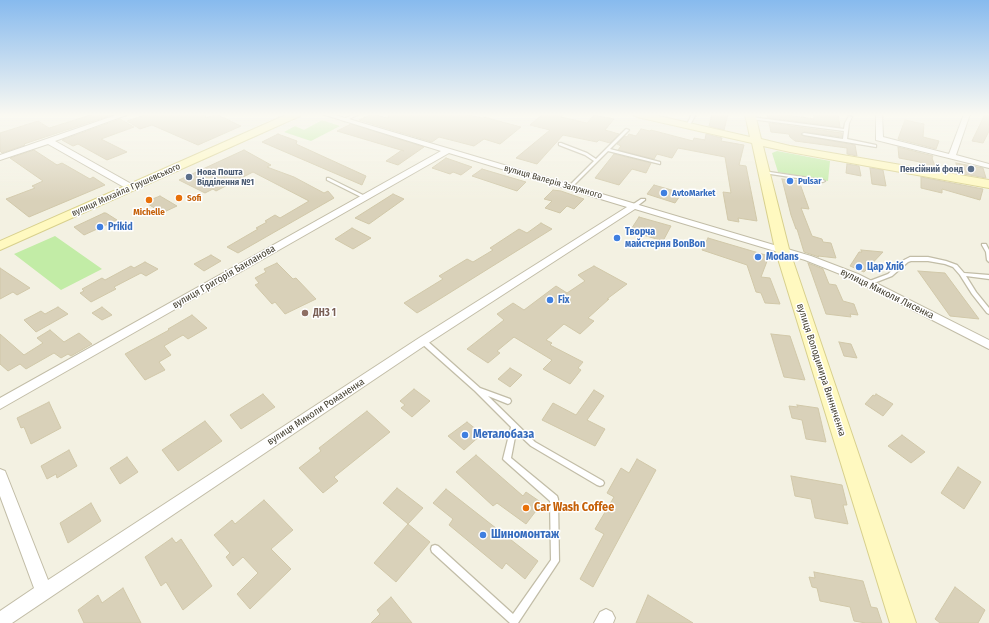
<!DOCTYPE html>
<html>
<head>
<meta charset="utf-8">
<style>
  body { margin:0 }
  canvas { display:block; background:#f3f1e2 }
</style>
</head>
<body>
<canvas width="989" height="623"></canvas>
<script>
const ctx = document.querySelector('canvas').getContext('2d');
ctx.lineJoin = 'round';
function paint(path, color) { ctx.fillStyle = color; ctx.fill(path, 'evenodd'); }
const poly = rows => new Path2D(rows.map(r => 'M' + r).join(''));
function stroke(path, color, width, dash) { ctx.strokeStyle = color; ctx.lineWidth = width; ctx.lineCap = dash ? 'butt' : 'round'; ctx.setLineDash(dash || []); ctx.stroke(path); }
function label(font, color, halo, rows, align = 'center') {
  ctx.font = font + ' "Fira Sans Condensed",sans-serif'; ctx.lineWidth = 3; ctx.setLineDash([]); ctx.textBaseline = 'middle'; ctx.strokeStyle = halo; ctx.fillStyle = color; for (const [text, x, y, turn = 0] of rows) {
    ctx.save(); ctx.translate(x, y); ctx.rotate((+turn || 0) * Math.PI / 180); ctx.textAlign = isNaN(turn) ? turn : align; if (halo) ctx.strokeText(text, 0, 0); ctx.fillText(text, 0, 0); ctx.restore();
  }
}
const green = poly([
  [322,120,340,126,311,141,284,132,295,126,304,130],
  [777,151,830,161,828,181,778,172,772,153],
  [55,236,102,269,61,290,14,254]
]);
const building = poly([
  [94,114,112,115,24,144,25,145,2,153,0,151,0,133,38,121,49,128,94,114],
  [147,114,205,114,206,118,216,114,241,126,198,145,152,125,140,129,127,121,147,114],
  [372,114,388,118,389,114,464,114,482,118,484,117,521,127,500,144,484,139,474,146,439,137,432,142,359,120,372,114],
  [543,114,564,114,561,117,587,123,594,115,614,119,605,130,619,134,610,143,599,140,597,142,563,135,537,164,516,158,550,130,530,125,543,114],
  [712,114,728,114,724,130,709,126,712,114],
  [767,114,781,114,814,119,814,114,838,114,840,127,768,118,767,114],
  [985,114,989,114,989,131,983,143,972,141,985,114],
  [120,119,134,127,101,139,127,152,107,160,78,144,73,146,62,140,120,119],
  [905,120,924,124,923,137,939,141,936,149,898,139,905,120],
  [769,123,842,133,842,137,804,132,801,135,804,136,855,145,857,156,847,154,847,148,795,141,790,137,789,134,771,132,769,123],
  [351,124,424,147,398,165,386,161,402,150,404,151,337,131,351,124],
  [641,129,650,131,651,130,693,141,694,138,705,140,706,134,722,138,721,141,744,145,739,165,746,166,757,221,738,218,739,222,728,220,723,192,731,193,725,157,678,148,672,158,657,154,654,159,618,150,621,146,617,144,625,136,627,137,629,134,636,136,641,129],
  [278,134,297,141,296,144,366,176,362,185,262,142,278,134],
  [898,147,933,156,932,158,936,169,920,167,920,162,899,158,898,147],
  [34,150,57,165,62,163,90,179,93,177,105,185,29,217,6,199,35,188,32,186,43,181,10,158,34,150],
  [244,150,271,165,267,167,294,177,324,193,328,191,334,198,238,253,227,247,258,229,256,228,267,222,265,221,275,215,280,218,309,201,253,172,216,191,213,189,205,193,179,180,244,150],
  [614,154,651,163,646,173,632,169,619,185,595,178,614,154],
  [446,158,472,167,461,175,453,172,450,174,432,168,446,158],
  [956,163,983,168,986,178,958,173,956,163],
  [847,164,859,166,861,176,846,173,847,164],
  [870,168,883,170,886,186,872,184,870,168],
  [482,169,526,182,517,191,472,176,482,169],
  [921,177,983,189,980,200,942,189,942,193,921,188,921,177],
  [782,179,799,181,809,209,801,208,812,236,822,239,823,242,831,243,836,258,818,256,819,257,804,252,797,229,796,229,791,215,782,179],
  [654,185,682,193,675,203,647,194,654,185],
  [553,190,561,191,584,199,574,209,567,206,560,213,545,208,552,201,544,199,553,190],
  [393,194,404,199,369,224,355,218,393,194],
  [160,196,177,206,162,213,145,202,160,196],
  [104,213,106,213,117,220,84,235,74,227,104,213],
  [639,217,671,226,663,241,630,231,639,217],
  [541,223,552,229,427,307,417,313,404,303,443,279,439,276,467,259,473,262,493,250,490,248,519,229,527,233,541,223],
  [352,228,371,238,353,249,335,239,352,228],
  [708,238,769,256,761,277,770,278,780,304,765,303,761,293,756,292,747,265,702,250,708,238],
  [861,250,883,252,864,272,850,266,859,252,862,252,861,250],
  [211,255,221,261,204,271,194,264,211,255],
  [145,262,158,269,146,276,141,273,114,287,116,289,91,302,80,293,84,291,82,289,102,278,105,280,131,266,134,268,145,262],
  [277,263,293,279,296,278,316,299,285,314,275,302,272,304,255,285,259,283,255,278,266,272,264,269,277,263],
  [808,263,823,269,829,284,836,285,843,301,854,304,858,315,850,314,851,317,826,314,808,263],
  [594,266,627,284,607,299,609,299,588,318,594,321,580,334,564,324,546,340,552,343,550,345,583,362,578,368,581,370,570,384,543,369,552,360,514,337,497,351,500,353,488,363,467,349,504,320,497,314,513,303,524,310,556,286,567,293,585,281,578,275,594,266],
  [0,268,30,288,17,295,13,292,0,299,0,268],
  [918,271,945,273,979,319,950,316,918,271],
  [58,307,68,314,36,332,24,320,41,311,45,314,58,307],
  [102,307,112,315,102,320,92,313,102,307],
  [192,315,207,328,188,339,183,335,164,346,171,355,159,362,165,370,145,380,125,354,169,330,168,329,192,315],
  [50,330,64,342,79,333,92,344,71,356,68,354,61,358,54,353,26,369,20,364,8,371,0,364,0,334,24,355,43,343,37,338,50,330],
  [771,334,790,336,805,380,784,377,771,334],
  [839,342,851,344,857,358,844,356,839,342],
  [510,368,522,375,510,387,498,379,510,368],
  [414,389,430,401,412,417,401,408,405,405,400,401,414,389],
  [594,390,604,396,587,420,605,429,595,446,542,420,553,403,576,415,594,390],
  [263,394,275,407,241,429,230,415,263,394],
  [876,394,893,404,883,416,865,404,873,395,875,396,876,394],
  [49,402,61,428,31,444,24,427,21,428,17,418,49,402],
  [797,405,818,408,826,442,806,439,802,420,792,418,789,406,798,407,797,405],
  [367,411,390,432,334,477,338,481,323,493,299,468,321,451,319,448,367,411],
  [205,421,222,441,178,471,162,450,205,421],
  [467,422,482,434,464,450,448,436,467,422],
  [902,435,925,452,911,463,888,446,902,435],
  [69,450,77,466,57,478,56,474,47,479,41,466,69,450],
  [476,455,523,496,526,492,542,503,526,524,497,503,493,506,456,472,476,455],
  [127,457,138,472,120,484,110,468,127,457],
  [637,459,656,470,593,587,580,579,604,534,595,529,614,497,607,493,621,468,629,473,637,459],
  [958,467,981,482,964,509,941,493,958,467],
  [791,476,842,485,847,505,843,505,848,524,815,518,811,499,795,496,791,476],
  [397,488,423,508,408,524,383,503,397,488],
  [446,489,538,561,525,579,506,563,502,569,449,525,453,519,433,503,446,489],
  [264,500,293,530,271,549,291,569,250,609,237,594,258,573,243,557,233,566,226,557,230,553,214,535,232,520,235,524,264,500],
  [91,503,101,521,68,543,60,523,91,503],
  [408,524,430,542,396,582,374,563,408,524],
  [172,538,176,543,181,539,212,586,183,610,166,582,161,586,145,557,172,538],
  [814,572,863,581,871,607,877,608,882,623,866,623,854,621,850,607,820,601,817,588,812,587,809,577,815,578,814,572],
  [955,587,985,610,978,623,940,623,935,619,955,587],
  [123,588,141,623,84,623,78,610,98,595,102,603,123,588],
  [648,595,693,623,636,623,648,595],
  [391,597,412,623,371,623,380,614,377,610,391,597]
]);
const lane = poly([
  [354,114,359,114,345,121,342,120,354,114],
  [692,114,696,114,689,127,687,127,686,126,692,114],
  [849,116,852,117,849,123,847,139,876,145,876,147,804,135,802,134,804,133,843,139,844,131,751,119,749,118,751,117,844,129,845,123,849,116],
  [626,129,629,130,610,149,660,162,660,164,608,151,571,188,569,188,569,186,594,161,585,155,559,145,559,143,561,143,587,153,596,159,626,129],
  [763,171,823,180,825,181,823,182,764,173,763,173,763,171],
  [327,178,329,178,367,197,367,198,363,198,327,180,327,178],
  [641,199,645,199,645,200,636,207,632,207,632,205,641,199],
  [982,244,986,244,989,250,989,262,987,260,986,252,982,245,982,244],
  [910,257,928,257,946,261,957,265,964,273,989,275,989,279,966,276,976,292,989,308,989,314,987,313,972,294,960,275,953,267,945,264,928,261,911,261,908,262,892,276,869,285,866,283,867,282,888,274,904,260,910,257],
  [421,339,425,339,480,388,510,399,511,401,510,403,508,404,488,396,535,442,603,481,604,483,603,485,600,486,597,485,531,446,516,432,511,458,557,496,558,499,559,561,518,623,510,623,432,552,431,549,432,546,435,545,438,546,513,614,551,560,550,501,505,461,503,459,511,427,475,391,421,343,420,341,421,339]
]);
const street = poly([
  [119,114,129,114,55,141,135,186,136,188,135,190,129,190,48,144,0,160,0,155,119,114],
  [322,114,332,114,811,256,858,274,989,340,989,349,850,278,805,260,635,209,427,344,12,623,0,623,0,611,34,588,0,496,0,469,5,471,7,476,48,580,419,338,627,207,449,153,0,409,0,398,441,151,322,114],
  [876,114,882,114,883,137,949,154,964,114,970,114,956,155,989,164,989,168,876,140,876,114],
  [606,609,612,612,615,618,613,623,594,623,600,612,606,609]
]);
const secondary = poly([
  [288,114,301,114,300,116,0,250,0,241,288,114],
  [632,114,650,114,750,137,745,114,755,114,761,139,790,146,989,180,989,188,790,152,763,146,789,249,916,623,890,623,775,249,752,143,637,117,632,114]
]);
const markers = [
  [971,169,4,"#5c6f8a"],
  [189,177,4,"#5c6f8a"],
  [790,181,4,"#3f7fe0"],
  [664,193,4,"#3f7fe0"],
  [179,198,4,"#e8710a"],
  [149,200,4,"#e8710a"],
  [100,227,4,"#3f7fe0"],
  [617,238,4,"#3f7fe0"],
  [758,257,4,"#3f7fe0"],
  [859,267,4,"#3f7fe0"],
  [550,300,4,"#3f7fe0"],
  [305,313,4,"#8d6e63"],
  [465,435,4,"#3f7fe0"],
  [526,508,4,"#e8710a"],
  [483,535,4,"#3f7fe0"]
];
const farServicenames = [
  ["Пенсійний фонд",963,169],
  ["Нова Пошта",197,172,"left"],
  ["Відділення №1",197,182,"left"]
];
const farShopnames = [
  ["Pulsar",798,181],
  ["AvtoMarket",672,193]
];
const farStreetnames = [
  ["вулиця Валерія Залужного",553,182,16],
  ["вулиця Михайла Грушевського",126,190,-24]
];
const farFoodnames = [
  ["Sofi",187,198],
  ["Michelle",149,212,"center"]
];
const shopNames = [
  ["Prikid",108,227],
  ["Творча",625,232],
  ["майстерня BonBon",625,244],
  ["Modans",766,257],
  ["Цар Хліб",867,267],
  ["Fix",558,300]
];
const streetNames = [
  ["вулиця Григорія Бакланова",224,277,-30],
  ["вулиця Миколи Лисенка",887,294,26],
  ["вулиця Володимира Винниченка",821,370,72],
  ["вулиця Миколи Романенка",316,412,-33]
];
const educationNames = [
  ["ДНЗ 1",313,313]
];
const nearShopnames = [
  ["Металобаза",473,435],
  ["Шиномонтаж",491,535]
];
const nearFoodnames = [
  ["Car Wash Coffee",534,508]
];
paint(green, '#c2eca6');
paint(building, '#d9d1b9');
stroke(building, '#d1c8a9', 1);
stroke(lane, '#c2bda7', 2.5);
stroke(street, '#c2bda7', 2);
stroke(secondary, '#d8d08d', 2);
paint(lane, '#fff');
paint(street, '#fff');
paint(secondary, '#fff9c0');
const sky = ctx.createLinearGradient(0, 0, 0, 201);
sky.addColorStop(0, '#87baee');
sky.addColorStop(0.57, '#faf9f2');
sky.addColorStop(1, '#faf9f200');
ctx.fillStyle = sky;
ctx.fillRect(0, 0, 989, 201);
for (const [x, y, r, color] of markers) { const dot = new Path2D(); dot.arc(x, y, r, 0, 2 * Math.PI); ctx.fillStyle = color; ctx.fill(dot); stroke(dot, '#fff', 1.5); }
label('bold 9px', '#4e5e75', '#fff', farServicenames, 'right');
label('bold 9px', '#366cbe', '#fff', farShopnames, 'left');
label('9px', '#454132', '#fff', farStreetnames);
label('bold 9px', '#c56008', '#fff', farFoodnames, 'left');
label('bold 10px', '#366cbe', '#fff', shopNames, 'left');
label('10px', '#454132', '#fff', streetNames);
label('bold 10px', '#785e54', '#fff', educationNames, 'left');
label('bold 12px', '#366cbe', '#fff', nearShopnames, 'left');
label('bold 12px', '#c56008', '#fff', nearFoodnames, 'left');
</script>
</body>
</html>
